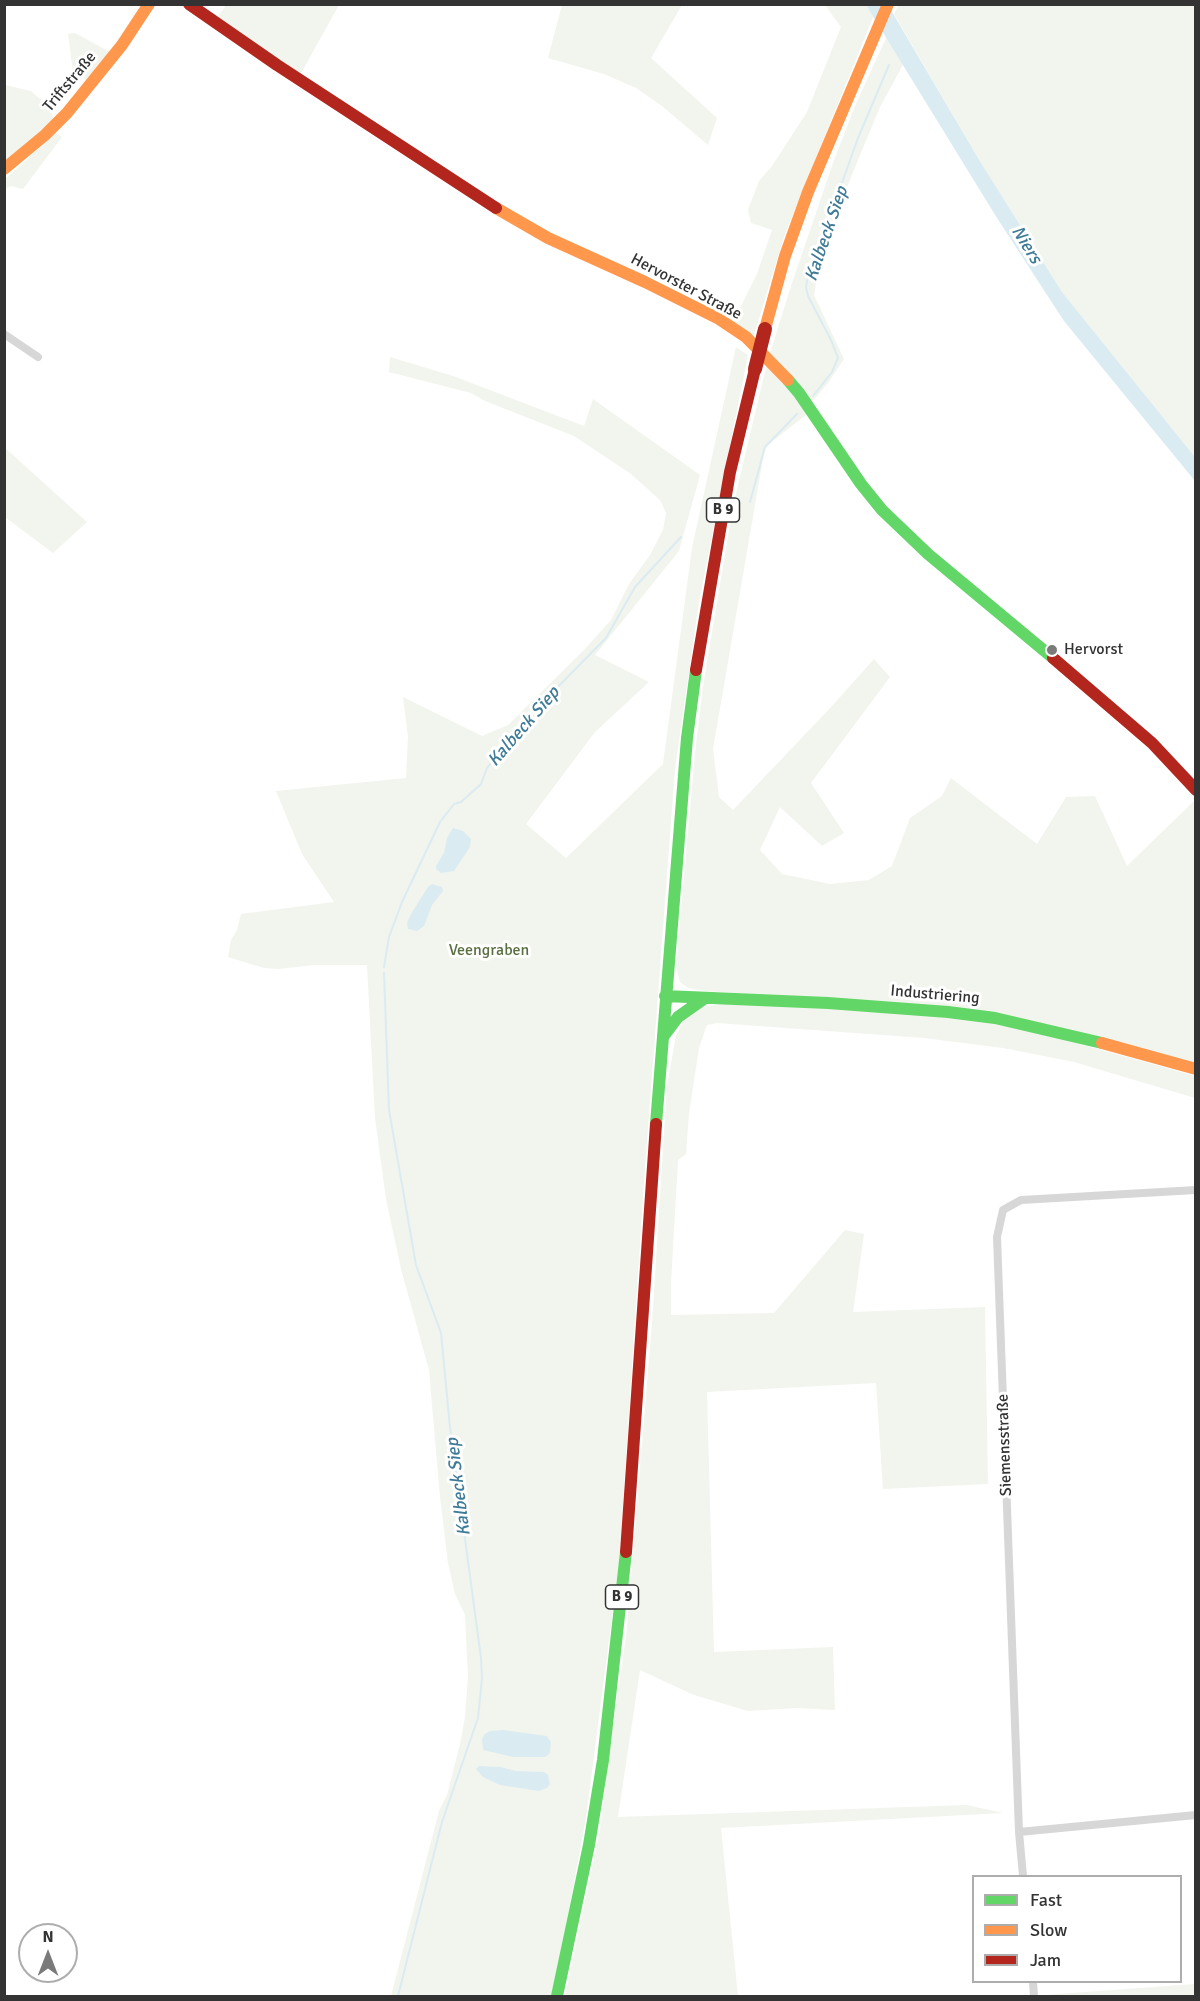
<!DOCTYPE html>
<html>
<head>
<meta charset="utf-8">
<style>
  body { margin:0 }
  #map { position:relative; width:1200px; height:2001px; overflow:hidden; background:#fff; font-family:Signika,sans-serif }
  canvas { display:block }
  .frame { position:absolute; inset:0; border:6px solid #333; pointer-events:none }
  .legend { position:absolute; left:972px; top:1875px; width:210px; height:108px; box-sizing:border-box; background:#fff; border:2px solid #adadad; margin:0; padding:8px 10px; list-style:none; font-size:18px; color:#333 }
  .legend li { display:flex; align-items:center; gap:12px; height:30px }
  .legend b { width:30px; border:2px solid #adadad }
  .north { position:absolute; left:18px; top:1923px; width:60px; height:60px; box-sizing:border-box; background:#fff; border:2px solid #adadad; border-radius:50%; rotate:0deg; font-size:16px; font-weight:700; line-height:24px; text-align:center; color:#333 }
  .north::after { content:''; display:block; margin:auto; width:21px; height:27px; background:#7a7a7a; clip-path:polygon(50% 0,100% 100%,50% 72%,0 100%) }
</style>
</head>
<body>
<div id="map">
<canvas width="1200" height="2001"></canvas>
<div class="frame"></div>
<ul class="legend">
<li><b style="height:8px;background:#63d668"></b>Fast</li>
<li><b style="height:8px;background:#ff974d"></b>Slow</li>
<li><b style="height:8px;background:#b3261e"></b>Jam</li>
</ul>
<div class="north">N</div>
</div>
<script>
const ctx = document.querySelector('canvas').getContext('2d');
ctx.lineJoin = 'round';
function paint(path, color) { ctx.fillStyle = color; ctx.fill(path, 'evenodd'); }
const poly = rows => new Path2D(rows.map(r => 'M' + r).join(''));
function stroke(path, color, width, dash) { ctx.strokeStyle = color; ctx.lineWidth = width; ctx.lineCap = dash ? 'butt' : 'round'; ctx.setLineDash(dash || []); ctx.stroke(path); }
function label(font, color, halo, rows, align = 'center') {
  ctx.font = font + ' Signika,sans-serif'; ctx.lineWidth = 6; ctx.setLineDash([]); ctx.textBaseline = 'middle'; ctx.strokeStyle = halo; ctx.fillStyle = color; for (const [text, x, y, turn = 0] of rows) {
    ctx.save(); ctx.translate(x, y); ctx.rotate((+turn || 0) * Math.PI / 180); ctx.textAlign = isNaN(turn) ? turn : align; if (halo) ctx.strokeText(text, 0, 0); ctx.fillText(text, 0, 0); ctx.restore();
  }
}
const green = poly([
  [899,4,1195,5,1195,457,1062,292,978,158,894,14],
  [226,5,339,5,300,75,218,17],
  [562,5,682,5,651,58,717,118,708,145,662,106,636,88,604,74,548,58],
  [825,5,866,5,874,15,785,234,754,335,733,322,757,274,772,230,751,223,748,210,759,181,772,166,807,112,841,27],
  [75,33,110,52,88,81,73,72,68,34],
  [887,36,904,63,880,107,853,172,820,258,814,295,844,359,828,383,812,402,806,415,765,447,713,749,719,797,733,810,833,705,874,659,890,677,811,783,844,833,822,846,780,807,760,850,782,874,830,884,869,880,892,866,910,818,942,796,951,778,1037,844,1066,797,1095,796,1127,866,1195,800,1195,1064,945,1007,705,991,688,988,680,982,676,966,695,753,703,686,733,506,767,363,791,286,833,163,855,106],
  [5,85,31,91,50,108,54,121,5,162],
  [56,133,62,137,23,189,11,186,5,189,5,179],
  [736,347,748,355,699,602,675,769,645,1168,619,1563,586,1818,563,1942,551,1996,391,1996,439,1811,447,1795,460,1744,465,1717,468,1677,465,1615,455,1594,448,1563,440,1497,429,1370,401,1269,386,1199,375,1118,367,965,314,965,278,969,264,968,228,957,231,940,237,930,241,914,334,902,302,854,276,791,406,778,408,737,403,697,482,736,508,725,584,650,611,620,629,584,650,555,663,530,666,513,660,500,631,474,574,436,485,401,471,393,389,372,390,357,453,376,584,426,593,399,700,475,679,551,595,655,649,682,595,732,526,824,566,858,663,764,692,548],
  [4,447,87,522,53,553,5,517],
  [723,1004,847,1008,992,1022,1040,1033,1195,1076,1195,1098,1074,1062,1003,1048,924,1038,717,1023,707,1025,699,1048,689,1113,686,1154,678,1160,671,1283,671,1315,774,1313,845,1230,864,1234,853,1312,985,1307,988,1484,883,1489,876,1383,707,1392,714,1652,833,1647,835,1710,797,1708,748,1711,694,1695,640,1670,618,1817,967,1805,1003,1813,721,1828,738,1996,565,1996,600,1830,612,1731,626,1637,652,1323,667,1085,676,1036,686,1015,695,1008],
  [1195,1984,1195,1996,1030,1996]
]);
const water = poly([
  [866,5,888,5,978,158,1062,292,1195,457,1195,481,1064,321,997,218],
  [453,828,463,831,471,839,470,847,454,871,441,873,436,869,436,866,444,853,447,838],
  [432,884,442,887,443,891,432,905,424,926,417,931,408,929,407,923,411,914,428,887],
  [503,1730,547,1736,551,1742,550,1753,545,1757,513,1757,483,1750,482,1739,485,1734,490,1731],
  [479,1766,500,1767,516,1771,544,1772,548,1775,550,1784,547,1788,539,1791,500,1785,483,1777,476,1769]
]);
const stream = poly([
  [813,396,832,372,838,358,831,340,808,296,806,287,807,281,858,138,889,65],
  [750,502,765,447,797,414],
  [384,967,389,937,402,902,440,822,454,804,461,802,481,784,487,768,539,706,606,638,635,587,681,537],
  [384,973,389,1110,416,1265,441,1333,450,1427,481,1658,482,1678,478,1718,442,1822,398,1996]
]);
const street = poly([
  [4,334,38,357],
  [1019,1832,1196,1815],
  [1023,1876,1019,1832,997,1237,1003,1210,1021,1200,1196,1190],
  [1033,1982,1034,1996]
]);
const fast = poly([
  [788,380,799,393,861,484,882,510,928,554,1053,658],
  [665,996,828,1003,948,1012,995,1018,1102,1043],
  [663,1037,678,1017,705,998],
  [656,1124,687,738,696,670],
  [557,1996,589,1845,603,1760,626,1552]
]);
const slow = poly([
  [4,169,45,135,67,113,122,45,149,4],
  [496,208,548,238,645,282,719,319,746,337,788,380],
  [765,329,785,256,808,192,888,4],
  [1102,1043,1196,1069]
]);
const jam = poly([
  [189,4,277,65,496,208],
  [1053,658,1152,743,1196,790],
  [696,670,730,472,755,369],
  [626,1552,656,1124]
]);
const jamBridge = poly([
  [755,369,765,329]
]);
const markers = [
  [1052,650,6,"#7a7a7a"]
];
const shields = [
  [723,510,33],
  [622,1597,33]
];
const shieldNames = [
  ["B 9",723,510],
  ["B 9",622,1597]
];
const streetNames = [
  ["Triftstraße",70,82,-50],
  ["Hervorster Straße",686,287,28],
  ["Industriering",935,995,5],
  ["Siemensstraße",1005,1445,-92]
];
const poiNames = [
  ["Hervorst",1064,650]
];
const parkNames = [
  ["Veengraben",489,951]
];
const waterNames = [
  ["Kalbeck Siep",827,234,-71],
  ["Niers",1026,245,58],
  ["Kalbeck Siep",524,727,-49],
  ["Kalbeck Siep",459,1487,-97]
];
paint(green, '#f2f5ed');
paint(water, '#dbebf2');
stroke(stream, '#dbebf2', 2);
stroke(street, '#d7d7d7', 8);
stroke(fast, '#63d668', 12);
stroke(slow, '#ff974d', 12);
stroke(jam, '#b3261e', 12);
stroke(jamBridge, '#b3261e', 14);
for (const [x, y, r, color] of markers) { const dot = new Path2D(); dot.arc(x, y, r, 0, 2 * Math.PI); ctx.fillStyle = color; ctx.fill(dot); stroke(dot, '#fff', 2); }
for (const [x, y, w] of shields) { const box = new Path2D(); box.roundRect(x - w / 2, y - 12, w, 24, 4.5); ctx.fillStyle = '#fff'; ctx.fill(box); stroke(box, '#333', 1.5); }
label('bold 15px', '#333', null, shieldNames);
label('16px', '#333', '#fff', streetNames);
label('16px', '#333', '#fff', poiNames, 'left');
label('16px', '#596f3f', '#fff', parkNames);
label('italic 18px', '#3f7b96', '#fff', waterNames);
</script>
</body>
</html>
